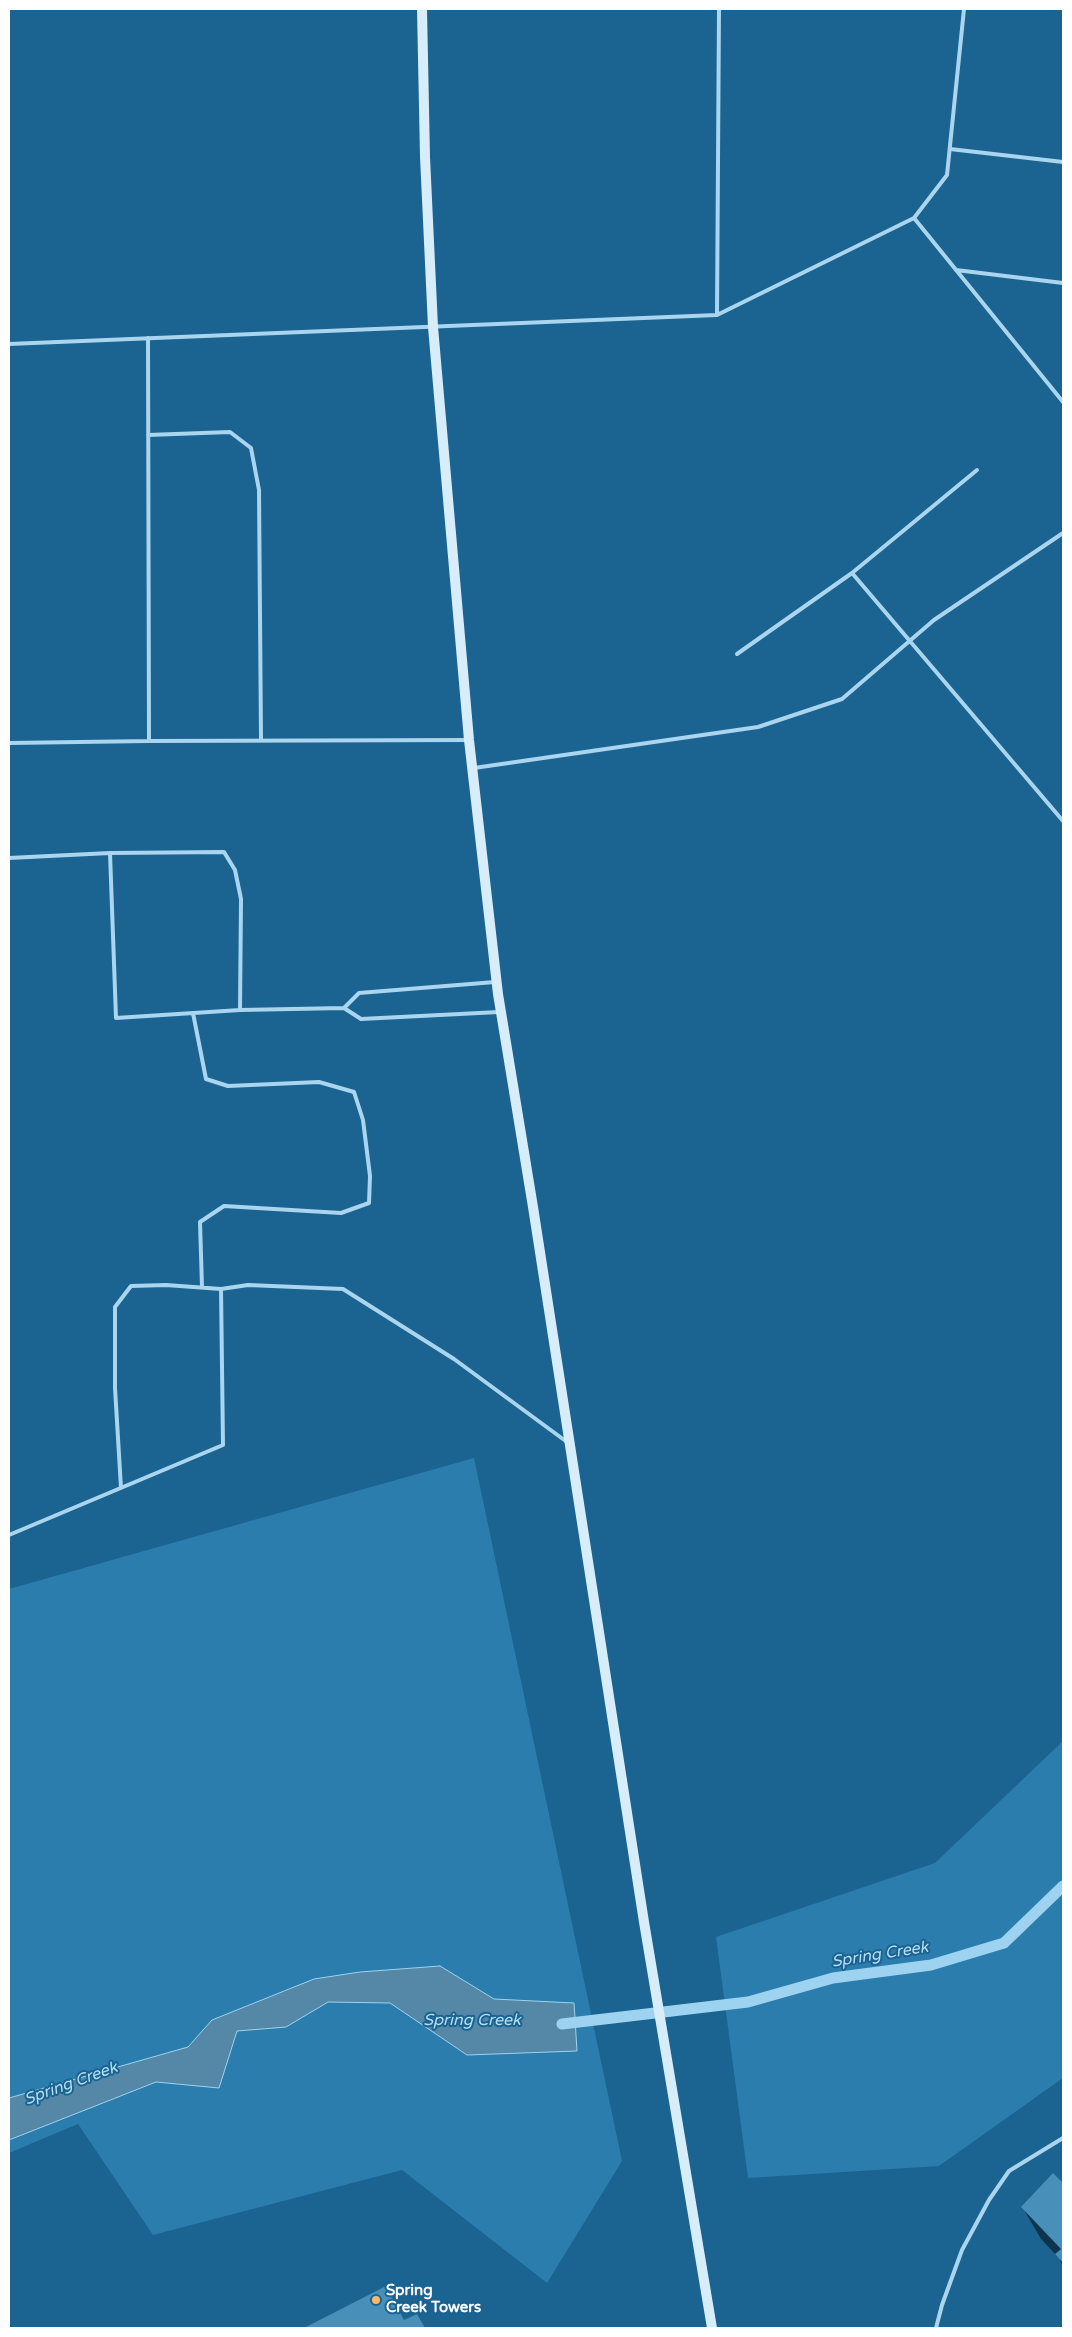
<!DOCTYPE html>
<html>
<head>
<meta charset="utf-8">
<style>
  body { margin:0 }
  #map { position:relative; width:1072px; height:2337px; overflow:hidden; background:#1b6391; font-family:"Varela Round",sans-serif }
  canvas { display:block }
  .frame { position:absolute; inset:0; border:10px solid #fff; pointer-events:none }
</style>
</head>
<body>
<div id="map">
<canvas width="1072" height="2337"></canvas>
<div class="frame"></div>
</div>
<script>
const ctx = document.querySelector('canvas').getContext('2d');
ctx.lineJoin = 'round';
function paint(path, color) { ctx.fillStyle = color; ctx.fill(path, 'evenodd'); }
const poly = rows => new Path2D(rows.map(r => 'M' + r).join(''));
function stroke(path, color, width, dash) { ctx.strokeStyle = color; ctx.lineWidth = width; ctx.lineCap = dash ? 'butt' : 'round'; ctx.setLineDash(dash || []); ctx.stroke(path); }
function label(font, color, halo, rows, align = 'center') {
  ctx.font = font + ' "Varela Round",sans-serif'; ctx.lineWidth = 4; ctx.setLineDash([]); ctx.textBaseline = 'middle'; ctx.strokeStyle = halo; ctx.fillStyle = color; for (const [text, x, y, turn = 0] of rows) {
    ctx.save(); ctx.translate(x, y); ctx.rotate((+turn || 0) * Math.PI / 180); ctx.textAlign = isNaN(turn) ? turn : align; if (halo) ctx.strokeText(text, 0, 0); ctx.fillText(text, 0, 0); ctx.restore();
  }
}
const green = poly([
  [474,1458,622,2161,547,2283,402,2170,153,2235,78,2124,9,2153,9,1589],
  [1063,1741,1063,2078,939,2166,748,2178,716,1937,935,1863]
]);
const water = poly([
  [440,1966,494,1999,574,2003,577,2051,467,2055,390,2003,328,2002,286,2027,237,2031,219,2088,156,2082,9,2140,9,2098,188,2047,212,2020,314,1979,360,1972,440,1966]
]);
const shadow = poly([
  [1053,2175,1063,2185,1063,2266,1059,2258,1041,2239,1023,2208],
  [385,2288,404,2321,417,2316,424,2328,307,2328]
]);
const stream = poly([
  [562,2024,748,2002,833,1978,931,1965,1004,1943,1063,1886]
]);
const building = poly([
  [1053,2173,1063,2183,1063,2263,1055,2254,1061,2249,1021,2207],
  [386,2286,404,2320,417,2314,425,2328,304,2328]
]);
const lane = poly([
  [950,149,1063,162],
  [914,218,947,175,964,9],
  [956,270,1063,283],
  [717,315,719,9],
  [9,344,717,315,914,218,1063,402],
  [148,435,230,432,251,448,259,490,261,740],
  [977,470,852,573,1063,821],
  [737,654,852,573],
  [149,741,469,740],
  [9,743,149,741,148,338],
  [474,768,758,727,842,699,934,620,1063,533],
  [110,853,224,852,235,870,241,899,240,1010],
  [9,858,110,853,116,1018,240,1010,344,1008,361,1019,499,1012],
  [344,1008,359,993,495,982],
  [193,1013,206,1079,228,1086,319,1082,354,1092,363,1120,370,1176,369,1203,341,1213,224,1206,200,1222,202,1287],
  [121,1488,115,1388,115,1307,131,1286,166,1285,221,1289],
  [9,1535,223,1445,221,1289,248,1285,343,1289,454,1359,567,1442],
  [936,2328,942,2305,962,2250,989,2200,1009,2171,1063,2138]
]);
const secondary = poly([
  [422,9,425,157,433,327,469,740,498,994,533,1207,644,1922,712,2328]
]);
const markers = [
  [376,2300,5,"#ffb968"]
];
const poiNames = [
  ["Spring",386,2291],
  ["Creek Towers",386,2308]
];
const waterNames = [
  ["Spring Creek",880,1955,-9],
  ["Spring Creek",472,2021],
  ["Spring Creek",71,2084,-20]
];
paint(green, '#2a7dad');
paint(water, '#5587a7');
stroke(water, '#9dd3f1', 1);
paint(shadow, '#0007');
stroke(stream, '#9dd3f1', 11);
paint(building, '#488fba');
stroke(lane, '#aad5ef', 4);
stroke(secondary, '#d7edfa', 10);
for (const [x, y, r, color] of markers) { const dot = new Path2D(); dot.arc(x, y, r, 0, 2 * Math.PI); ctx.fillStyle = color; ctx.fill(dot); stroke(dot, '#1b6391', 2); }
label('bold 15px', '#fff', '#1b6391', poiNames, 'left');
label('italic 16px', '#b6def6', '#1b6391', waterNames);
</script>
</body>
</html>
